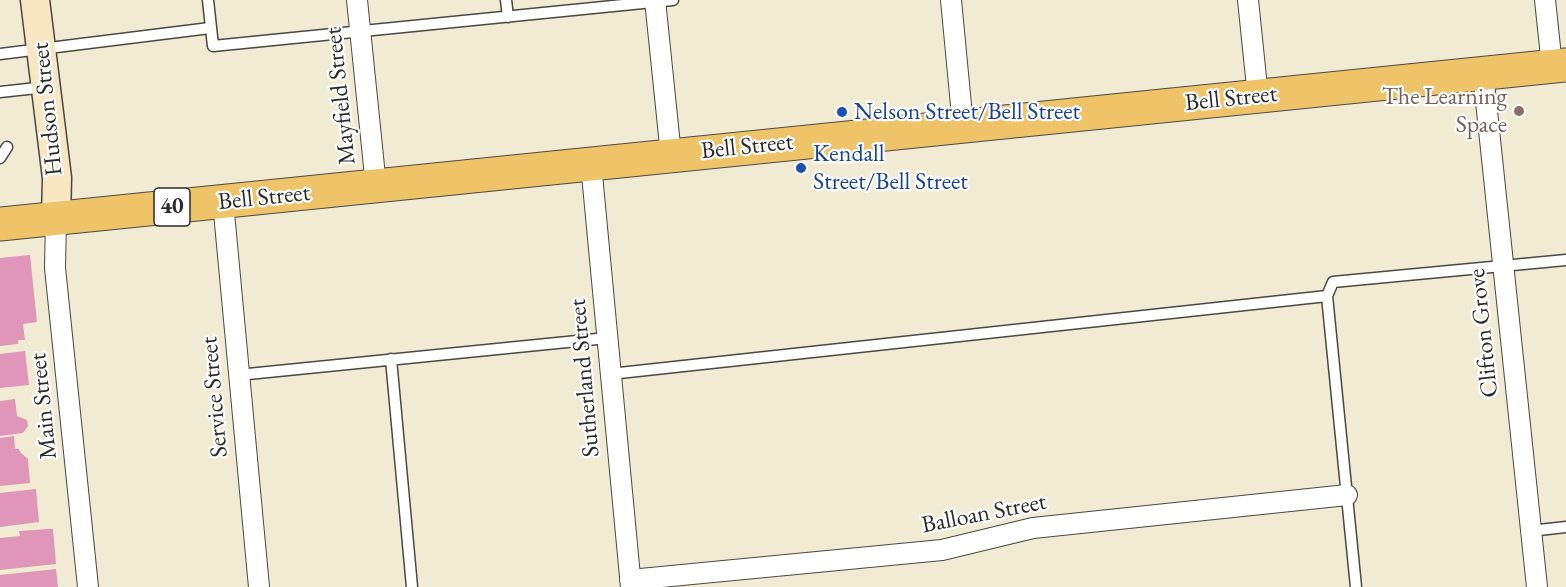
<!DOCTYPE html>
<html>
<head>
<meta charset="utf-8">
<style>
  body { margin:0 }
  canvas { display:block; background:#f2ebd4 }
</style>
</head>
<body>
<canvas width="1566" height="587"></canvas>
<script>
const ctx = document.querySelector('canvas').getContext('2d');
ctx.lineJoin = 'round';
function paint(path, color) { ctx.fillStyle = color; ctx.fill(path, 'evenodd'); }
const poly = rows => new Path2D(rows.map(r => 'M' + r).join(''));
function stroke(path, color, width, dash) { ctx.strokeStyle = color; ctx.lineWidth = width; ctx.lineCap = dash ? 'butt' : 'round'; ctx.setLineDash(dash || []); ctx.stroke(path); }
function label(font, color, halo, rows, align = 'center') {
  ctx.font = font + ' "EB Garamond",serif'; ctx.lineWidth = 4.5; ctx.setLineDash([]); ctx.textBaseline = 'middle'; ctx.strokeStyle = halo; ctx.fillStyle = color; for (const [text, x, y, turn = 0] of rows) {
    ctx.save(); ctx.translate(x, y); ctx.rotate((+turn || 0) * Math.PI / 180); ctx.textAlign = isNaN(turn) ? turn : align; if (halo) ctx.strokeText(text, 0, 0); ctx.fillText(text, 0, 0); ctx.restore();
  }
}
const building = poly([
  [30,255,37,322,23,324,25,340,18,340,18,344,0,346,0,258],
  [25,351,29,385,0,388,0,354],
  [15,399,17,416,27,420,28,426,23,433,0,436,0,401],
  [14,436,15,449,19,449,20,452,28,459,30,483,0,486,0,438],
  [36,489,39,522,0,527,0,493],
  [48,529,53,529,56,564,0,570,0,538,20,536,19,531],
  [56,569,58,587,0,587,0,575]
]);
const lane = poly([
  [208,0,213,46,673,0],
  [506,0,508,17],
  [0,54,210,28],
  [0,92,46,87],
  [0,158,7,147],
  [391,359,412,587],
  [610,374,1327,296],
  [238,375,607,338],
  [1530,531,1566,527],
  [1356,587,1327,296,1333,282,1566,260]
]);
const street = poly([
  [357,0,376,186],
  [655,0,671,155],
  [951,0,963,126],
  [1248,0,1258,97],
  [1545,0,1552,66],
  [1483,73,1537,587],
  [591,164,631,587],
  [223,202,259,587],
  [56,219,55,268,88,587],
  [630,580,942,550,1033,528,1347,495]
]);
const secondary = poly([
  [35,0,57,178,56,219]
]);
const highway = poly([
  [0,224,1566,65]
]);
const markers = [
  [1519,111,6,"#8d6e63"],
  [842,112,6,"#1a4fb4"],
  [801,168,6,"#1a4fb4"]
];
const shields = [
  [172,207,36]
];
const shieldNames = [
  ["40",172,207]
];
const streetNames = [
  ["Mayfield Street",341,96,-96],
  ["Bell Street",1231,99,-6],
  ["Hudson Street",48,109,-96],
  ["Bell Street",747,147,-6],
  ["Bell Street",264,198,-6],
  ["Clifton Grove",1484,333,-96],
  ["Sutherland Street",585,378,-95],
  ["Service Street",215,397,-95],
  ["Main Street",44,406,-96],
  ["Balloan Street",984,514,-11]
];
const educationNames = [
  ["The Learning",1507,97],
  ["Space",1507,125]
];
const transitNames = [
  ["Nelson Street/Bell Street",854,112],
  ["Kendall",813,154],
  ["Street/Bell Street",813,182]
];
paint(building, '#df96b8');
stroke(lane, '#494844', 13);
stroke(street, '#494844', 22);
stroke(secondary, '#494844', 31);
stroke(highway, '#494844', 35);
stroke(lane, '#fff', 10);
stroke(street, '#fff', 20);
stroke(secondary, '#f9e7c3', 28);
stroke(highway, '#efc469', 33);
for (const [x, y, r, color] of markers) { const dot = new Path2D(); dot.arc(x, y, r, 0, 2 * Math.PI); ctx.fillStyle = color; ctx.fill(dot); stroke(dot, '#fff', 2); }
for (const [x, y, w] of shields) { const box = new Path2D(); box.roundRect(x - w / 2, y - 19, w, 38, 4.5); ctx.fillStyle = '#fff'; ctx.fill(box); stroke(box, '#2b2b2b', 1.5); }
label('bold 22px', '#2b2b2b', null, shieldNames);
label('24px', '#2b2b2b', '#fff', streetNames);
label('24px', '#785e54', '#fff', educationNames, 'right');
label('24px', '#164399', '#fff', transitNames, 'left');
</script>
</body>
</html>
